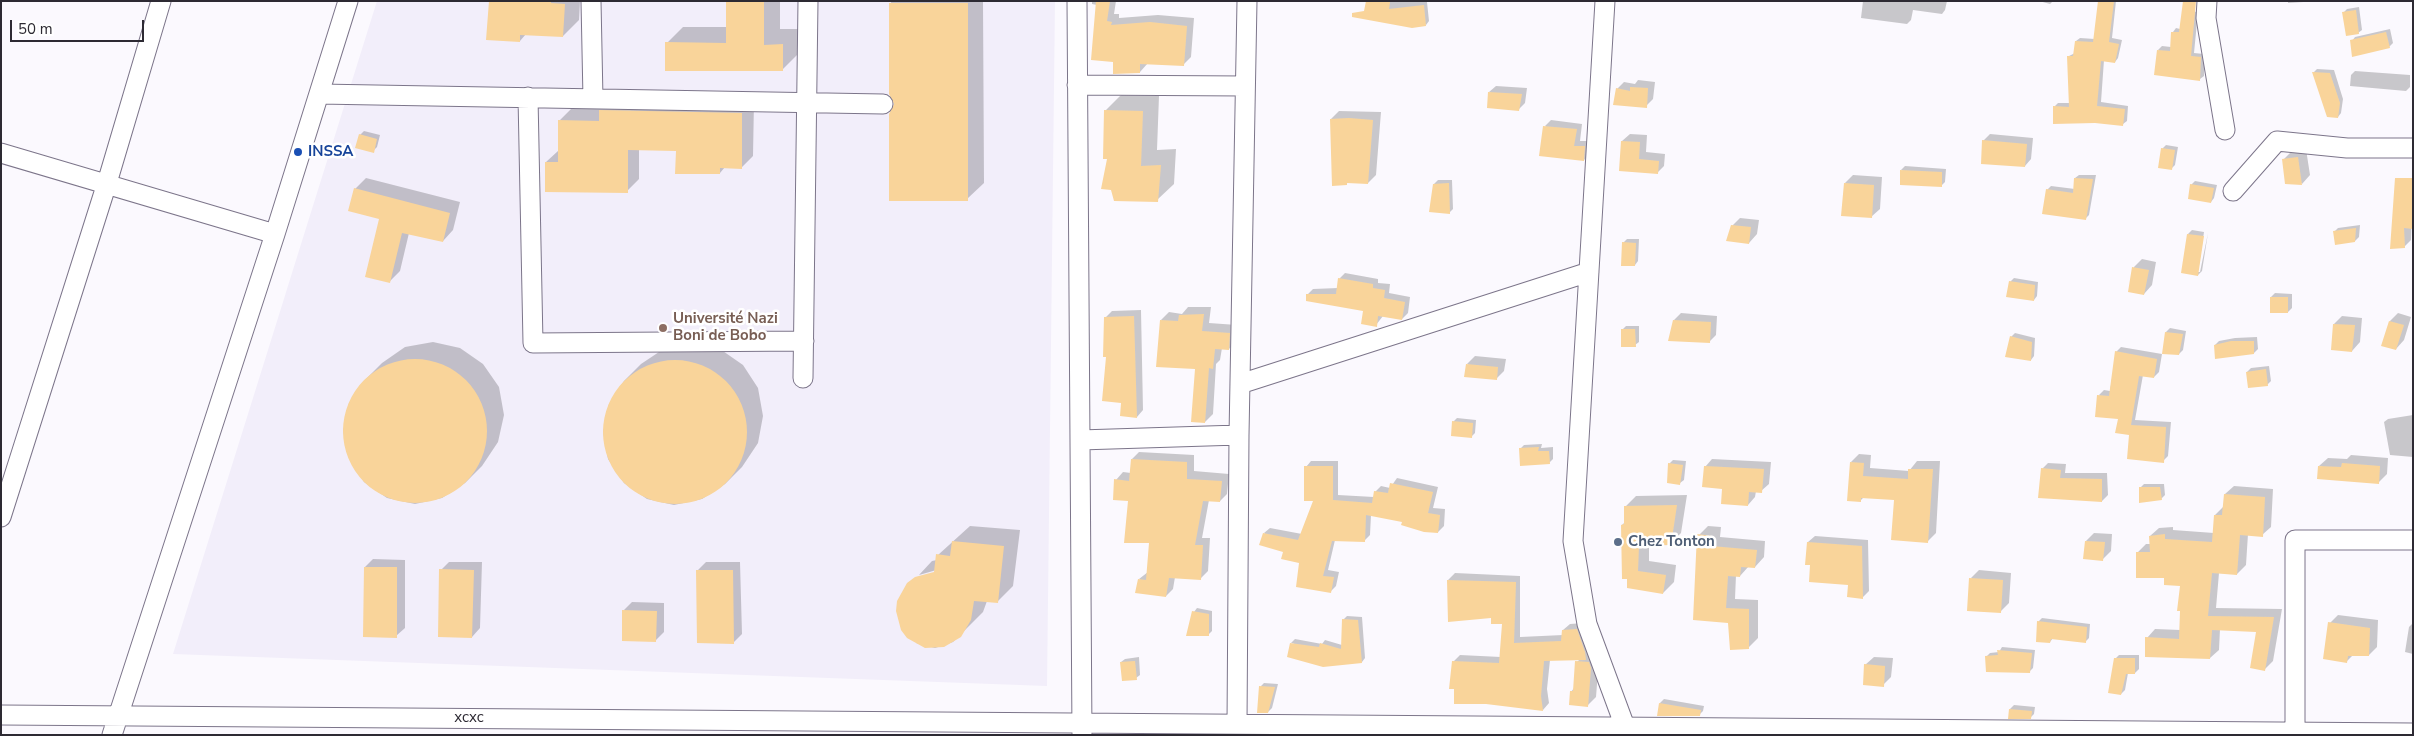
<!DOCTYPE html>
<html>
<head>
<meta charset="utf-8">
<style>
  body { margin:0 }
  #map { position:relative; width:2414px; height:736px; overflow:hidden; background:#fbf9fe; font-family:"Nunito Sans",sans-serif }
  canvas { display:block }
  .frame { position:absolute; inset:0; border:2px solid #2d2a33; pointer-events:none }
  .scale { position:absolute; left:10px; top:20px; width:134px; height:22px; box-sizing:border-box; border:2px solid #2d2a33; border-top:0; padding-left:6px; font-size:15px; line-height:18px; white-space:nowrap; color:#2d2a33; -webkit-text-stroke:4px #fff; paint-order:stroke }
</style>
</head>
<body>
<div id="map">
<canvas width="2414" height="736"></canvas>
<div class="frame"></div>
<div class="scale">50 m</div>
</div>
<script>
const ctx = document.querySelector('canvas').getContext('2d');
ctx.lineJoin = 'round';
function paint(path, color) { ctx.fillStyle = color; ctx.fill(path, 'evenodd'); }
const poly = rows => new Path2D(rows.map(r => 'M' + r).join(''));
function stroke(path, color, width, dash) { ctx.strokeStyle = color; ctx.lineWidth = width; ctx.lineCap = dash ? 'butt' : 'round'; ctx.setLineDash(dash || []); ctx.stroke(path); }
function label(font, color, halo, rows, align = 'center') {
  ctx.font = font + ' "Nunito Sans",sans-serif'; ctx.lineWidth = 5; ctx.setLineDash([]); ctx.textBaseline = 'middle'; ctx.strokeStyle = halo; ctx.fillStyle = color; for (const [text, x, y, turn = 0] of rows) {
    ctx.save(); ctx.translate(x, y); ctx.rotate((+turn || 0) * Math.PI / 180); ctx.textAlign = isNaN(turn) ? turn : align; if (halo) ctx.strokeText(text, 0, 0); ctx.fillText(text, 0, 0); ctx.restore();
  }
}
const built = poly([
  [377,1,1055,1,1047,686,173,654]
]);
const shadow = poly([
  [490,1,580,1,579,20,563,36,526,34,520,41],
  [727,1,780,1,780,29,798,29,798,54,782,70,667,43,683,27,727,27],
  [892,1,983,1,984,183,967,199,896,104,890,4],
  [1092,1,1116,1,1114,14,1119,14,1119,18,1158,15,1194,18,1191,57,1183,65,1148,63,1140,72,1114,61,1097,5,1092,4],
  [1367,1,1427,2,1429,21,1426,25],
  [1863,1,1947,1,1945,10,1942,14,1913,10,1911,20,1907,24,1861,18],
  [2039,1,2053,1,2050,4],
  [2099,1,2116,1,2112,38,2122,40,2118,58,2115,62,2104,60,2101,102,2128,106,2127,121,2123,124,2054,107,2058,103,2070,103,2069,56,2075,53,2076,41,2080,38,2095,39],
  [2288,1,2319,1,2288,3],
  [2359,7,2362,30,2358,33,2344,12,2347,9],
  [2186,11,2198,12,2194,53,2204,54,2204,76,2200,79,2158,50,2162,46,2171,47,2173,32,2176,28,2180,29],
  [2390,29,2393,43,2389,47,2352,41,2355,37],
  [2317,69,2334,70,2343,99,2341,113,2338,117,2313,73],
  [2355,71,2410,75,2410,87,2406,91,2350,86,2351,75],
  [1638,80,1655,82,1653,99,1646,106,1617,89,1624,82,1635,84],
  [1496,86,1527,88,1525,103,1518,110,1489,92],
  [1121,95,1159,96,1157,150,1176,149,1174,184,1157,200,1109,158,1105,111],
  [612,99,754,101,753,156,741,168,725,167,720,173,677,150,639,149,639,179,627,191,546,162,558,151,559,121,571,109,602,109],
  [1339,111,1381,112,1376,175,1368,183,1349,182,1346,184,1331,119],
  [1551,120,1582,124,1580,141,1590,141,1590,154,1584,160,1545,126],
  [364,131,380,135,377,147,373,151,360,135],
  [1630,134,1647,135,1646,152,1665,154,1664,166,1657,173,1621,169,1622,141],
  [1990,134,2033,138,2031,159,2025,166,1983,141],
  [2166,145,2178,147,2175,165,2171,169,2162,149],
  [2306,149,2310,175,2302,184,2283,160,2291,152],
  [1905,166,1946,169,1945,182,1941,186,1901,170],
  [1853,175,1882,177,1880,209,1871,217,1845,183],
  [2079,175,2096,175,2089,215,2085,219,2047,190,2051,186,2075,189,2075,178],
  [366,178,460,202,453,230,443,241,409,233,400,271,389,282,381,218,355,189],
  [2403,178,2413,179,2411,240,2404,247,2396,185],
  [1438,180,1452,180,1453,209,1449,213,1434,184],
  [2195,181,2217,185,2214,198,2211,202,2191,185],
  [1740,218,1759,220,1757,234,1749,243,1732,226],
  [2360,225,2359,237,2355,241,2334,232,2338,228],
  [2192,230,2204,232,2198,272,2200,272,2208,233,2202,271,2198,275,2188,234],
  [1627,239,1639,239,1638,261,1635,265,1623,243],
  [2142,259,2156,262,2152,285,2144,294,2129,291,2134,267],
  [1345,273,1378,279,1378,283,1390,284,1389,293,1410,297,1408,313,1402,319,1383,316,1376,325,1364,310,1307,295,1313,289,1338,288,1339,279],
  [2014,278,2038,282,2037,296,2034,300,2010,282],
  [2275,293,2292,294,2292,308,2288,312,2271,297],
  [1188,307,1211,307,1209,323,1237,325,1237,341,1229,349,1222,348,1220,360,1216,364,1213,414,1205,422,1196,368,1161,320,1169,312,1182,314],
  [1141,310,1143,410,1137,417,1123,401,1108,356,1105,318,1112,311],
  [1681,313,1717,316,1716,335,1709,342,1674,320],
  [2398,313,2411,317,2404,340,2396,349,2383,345,2390,321],
  [2342,316,2362,318,2360,342,2352,351,2334,324],
  [1626,326,1639,326,1639,342,1635,345,1622,330],
  [2170,328,2186,331,2183,350,2179,354,2164,352,2166,332],
  [2015,333,2035,338,2034,356,2031,360,2011,337],
  [2257,337,2258,349,2254,353,2215,345,2219,341,2235,338],
  [433,342,460,348,483,364,499,387,504,415,498,442,482,466,465,483,442,498,415,504,387,498,364,482,349,458,343,431,349,403,365,380,382,363,405,347],
  [2121,347,2162,354,2159,372,2154,377,2143,375,2135,420,2171,422,2168,456,2163,461,2130,434,2099,395,2104,390,2110,391,2116,352],
  [665,348,720,349,743,365,758,388,763,416,758,443,742,467,725,484,702,499,674,505,647,499,624,483,608,459,603,432,609,404,624,381,641,364],
  [1475,356,1506,359,1504,371,1496,379,1467,364],
  [2269,366,2271,381,2267,385,2247,372,2251,368],
  [2413,415,2413,457,2390,455,2384,422,2388,419],
  [1457,418,1476,420,1475,433,1471,437,1453,422],
  [1542,444,1541,448,1553,447,1553,459,1549,463,1521,448,1524,445],
  [1139,452,1194,455,1194,471,1229,474,1227,494,1220,501,1209,500,1202,538,1210,538,1208,571,1201,578,1175,577,1173,589,1166,596,1139,579,1148,572,1150,541,1129,500,1116,480,1123,472,1131,473,1132,459],
  [1859,454,1871,455,1870,468,1909,471,1917,461,1940,461,1936,533,1928,541,1896,499,1864,497,1860,501,1851,462],
  [2351,455,2388,458,2387,474,2379,482,2319,466,2328,458,2347,459],
  [1712,459,1771,462,1769,484,1761,491,1756,491,1755,497,1748,505,1723,488,1705,467],
  [1673,460,1686,461,1684,480,1680,483,1669,464],
  [1311,461,1338,461,1338,495,1374,497,1375,492,1381,486,1390,488,1397,478,1438,487,1433,508,1445,509,1444,526,1438,532,1403,521,1371,515,1370,535,1364,541,1335,540,1328,570,1339,572,1336,586,1331,591,1300,562,1284,552,1264,533,1270,528,1302,534,1314,500,1306,467],
  [2048,463,2066,464,2065,473,2107,473,2108,495,2102,501,2042,469],
  [2144,484,2164,484,2165,495,2161,499,2140,488],
  [2234,486,2273,489,2271,527,2262,535,2248,534,2246,565,2237,574,2219,573,2216,608,2282,609,2273,661,2265,669,2258,630,2220,629,2219,650,2210,658,2147,638,2155,629,2181,630,2181,585,2166,577,2137,553,2146,544,2151,544,2150,536,2159,528,2173,527,2173,530,2214,533,2215,515,2224,506,2225,494],
  [1687,495,1681,533,1670,544,1649,544,1649,561,1676,565,1674,582,1663,593,1628,578,1622,525,1625,522,1625,507,1636,496],
  [970,526,1020,530,1013,586,997,602,987,601,983,612,953,642,935,648,916,643,940,571,940,569,919,575,932,561,937,560,938,555],
  [1708,526,1721,527,1720,537,1765,541,1764,557,1755,567,1749,566,1740,576,1736,575,1735,599,1758,600,1758,638,1749,647,1729,621,1699,535],
  [2094,533,2112,534,2111,551,2103,559,2086,541],
  [1815,536,1868,540,1869,591,1862,598,1849,584,1811,564,1808,542],
  [373,559,405,560,405,628,396,636,365,567],
  [449,562,482,562,480,628,472,637,441,570],
  [706,562,740,562,742,634,734,642,698,570],
  [1979,570,2011,573,2009,603,2001,611,1971,578],
  [1455,573,1520,576,1520,637,1563,635,1563,630,1570,624,1584,623,1599,659,1596,697,1588,705,1571,692,1574,688,1577,662,1580,659,1550,660,1547,689,1549,703,1543,710,1453,662,1460,655,1501,657,1503,623,1448,580],
  [632,602,664,603,664,632,656,640,624,610],
  [1197,608,1212,611,1212,631,1208,635,1194,612],
  [2338,615,2378,620,2377,647,2369,655,2354,654,2347,661,2330,623],
  [1347,616,1362,617,1365,658,1362,662,1291,643,1295,639,1322,644,1325,640,1342,645,1343,620],
  [2042,618,2090,624,2089,638,2086,641,2053,638,2050,642,2038,622],
  [2413,623,2413,654,2405,652,2409,627],
  [2002,647,2035,650,2033,668,2029,672,1986,657,1990,653,1999,652],
  [2119,655,2139,655,2139,669,2135,673,2128,673,2125,690,2121,694,2115,659],
  [1139,657,1140,675,1136,678,1121,662,1125,659],
  [1874,657,1893,658,1891,677,1883,685,1865,665],
  [1264,683,1278,684,1272,708,1268,712,1261,686],
  [1664,699,1704,706,1703,711,1699,715,1659,715,1660,703],
  [2014,705,2035,707,2034,714,2030,718,2010,717,2010,709]
]);
const building = poly([
  [489,1,551,1,551,3,565,4,563,37,520,35,520,42,486,40],
  [726,1,764,1,764,45,783,44,783,71,665,71,665,42,726,43],
  [1096,1,1110,1,1107,21,1112,22,1111,25,1150,22,1187,26,1184,66,1140,64,1140,73,1113,74,1113,62,1091,60],
  [1366,1,1390,2,1389,9,1424,5,1426,26,1412,28,1352,17,1352,13,1364,11],
  [2098,1,2114,1,2109,42,2119,44,2115,63,2101,61,2097,106,2125,109,2123,126,2095,123,2053,124,2053,106,2069,107,2067,56,2073,56,2075,41,2093,42],
  [2183,1,2196,1,2191,56,2201,57,2200,81,2154,75,2157,50,2170,51,2171,32,2179,32],
  [889,3,968,3,968,201,889,201,889,114,894,104,889,94],
  [2356,10,2359,34,2346,36,2342,12],
  [2386,32,2390,48,2352,57,2350,40],
  [2312,72,2330,73,2340,103,2338,118,2327,117],
  [1630,87,1648,88,1647,108,1613,105,1616,88,1630,91],
  [1488,92,1522,94,1519,111,1487,108],
  [599,110,742,113,742,169,720,168,720,174,675,174,676,151,628,150,628,193,545,192,545,162,558,162,558,120,599,121],
  [1104,110,1143,111,1141,166,1161,165,1158,202,1114,201,1111,190,1101,189,1107,159,1103,159],
  [1349,118,1373,120,1368,184,1347,183,1347,185,1332,186,1330,119],
  [1543,126,1577,129,1574,146,1585,146,1584,161,1539,156],
  [359,134,377,139,374,153,355,148],
  [1982,140,2027,144,2025,167,1981,164],
  [1621,141,1640,142,1639,159,1659,161,1658,174,1619,171],
  [2161,148,2175,150,2172,170,2158,168],
  [2298,157,2302,185,2285,184,2282,159],
  [1900,170,1942,172,1942,187,1900,185],
  [2074,178,2093,179,2086,220,2042,214,2046,189,2073,193],
  [2395,178,2413,178,2413,229,2404,228,2405,248,2390,249],
  [1449,183,1450,214,1429,212,1433,184],
  [1844,183,1874,185,1872,218,1841,216],
  [2190,184,2214,188,2211,203,2188,199],
  [354,188,450,213,443,242,402,233,390,283,365,277,379,219,348,211],
  [1731,225,1751,227,1749,244,1726,241],
  [2356,228,2355,242,2335,245,2333,231],
  [2187,234,2204,236,2198,276,2181,273],
  [1622,242,1636,243,1635,266,1621,266],
  [2132,267,2149,270,2144,295,2128,292],
  [1338,278,1373,284,1373,288,1385,290,1384,298,1405,302,1402,320,1378,316,1377,327,1361,324,1363,311,1306,301,1306,294,1336,294],
  [2009,281,2035,285,2034,301,2006,297],
  [2270,297,2288,297,2288,313,2270,313],
  [1204,314,1202,331,1230,333,1229,350,1215,349,1213,369,1209,368,1205,423,1191,422,1195,369,1156,367,1160,320,1178,321,1179,315],
  [1134,316,1137,418,1120,416,1121,403,1102,401,1106,357,1103,357,1104,317],
  [1673,320,1711,322,1710,343,1668,341],
  [2389,321,2404,325,2396,350,2381,346],
  [2333,324,2355,325,2352,352,2331,350],
  [1621,329,1635,329,1636,347,1621,347],
  [2165,332,2183,334,2179,355,2162,354],
  [2010,336,2032,342,2031,361,2005,357],
  [2231,341,2254,341,2254,354,2215,359,2214,345],
  [2115,351,2157,359,2154,378,2139,376,2131,425,2166,427,2164,463,2127,459,2129,435,2115,433,2118,419,2095,417,2097,395,2109,396],
  '343 431a72 72 0 1 1 144 0a72 72 0 1 1-144 0Z',
  '603 432a72 72 0 1 1 144 0a72 72 0 1 1-144 0Z',
  [1466,364,1498,367,1497,380,1464,377],
  [2266,369,2268,386,2248,388,2246,372],
  [1452,421,1473,423,1472,438,1451,436],
  [1539,447,1538,451,1549,451,1550,464,1520,466,1519,448],
  [1131,459,1187,462,1187,479,1222,481,1220,502,1203,501,1195,545,1203,545,1201,580,1169,578,1166,597,1135,593,1138,579,1146,580,1149,543,1124,543,1128,501,1113,500,1114,479,1129,481],
  [1850,462,1864,463,1863,476,1908,479,1908,469,1933,469,1928,543,1891,540,1894,500,1861,498,1861,502,1847,501],
  [1668,463,1683,465,1680,485,1667,483],
  [2342,463,2380,466,2379,484,2317,479,2318,466,2341,467],
  [1304,466,1333,466,1333,500,1372,503,1374,491,1388,493,1390,483,1433,492,1428,513,1440,515,1438,533,1424,532,1401,525,1402,522,1366,515,1365,542,1332,541,1323,576,1334,577,1331,593,1296,587,1299,563,1281,559,1283,552,1259,545,1263,533,1298,540,1313,501,1304,501],
  [1704,466,1764,469,1762,493,1749,492,1748,506,1721,504,1722,489,1702,487],
  [2041,468,2061,470,2060,478,2102,479,2102,502,2038,498],
  [2139,487,2160,487,2162,500,2139,503],
  [2224,494,2265,497,2263,537,2240,535,2237,575,2212,573,2208,616,2274,617,2265,671,2250,668,2256,632,2212,630,2210,659,2145,657,2145,637,2179,639,2180,611,2177,611,2180,586,2164,585,2164,578,2136,578,2136,552,2150,552,2149,536,2165,534,2165,539,2212,542,2214,515,2222,515],
  [1677,505,1671,545,1639,546,1638,571,1666,575,1663,594,1627,588,1627,579,1622,579,1621,525,1624,524,1624,506],
  [1697,534,1712,536,1711,546,1757,550,1755,568,1741,567,1740,577,1728,576,1726,608,1749,609,1749,649,1730,650,1728,623,1693,620],
  [952,541,1004,546,998,603,974,601,971,620,961,637,944,647,925,648,907,638,901,630,896,611,897,601,907,583,915,577,934,572,936,554,950,556],
  [2085,541,2105,542,2103,561,2083,559],
  [1807,542,1862,546,1863,599,1847,597,1848,585,1809,582,1810,565,1805,565],
  [364,567,397,567,397,638,363,637],
  [439,569,474,570,472,638,438,637],
  [696,570,733,570,734,644,697,643],
  [1969,578,2003,580,2001,613,1967,611],
  [1447,580,1516,582,1514,643,1561,641,1562,630,1577,629,1585,652,1586,660,1544,661,1541,696,1543,711,1486,704,1454,704,1454,689,1449,689,1452,661,1499,663,1502,624,1491,624,1491,618,1448,622],
  [622,610,657,611,656,642,622,641],
  [1192,611,1209,614,1209,636,1186,636],
  [1342,619,1358,620,1362,663,1323,667,1287,657,1290,643,1319,647,1320,643,1341,649],
  [2037,621,2087,627,2086,643,2051,639,2050,643,2036,642],
  [2328,622,2370,628,2369,656,2348,656,2347,663,2323,659],
  [1997,650,2032,653,2030,673,1986,672,1985,656,1998,655],
  [2114,658,2135,658,2135,674,2126,674,2121,695,2108,693],
  [1135,661,1137,680,1122,681,1120,662],
  [1575,661,1589,662,1591,668,1588,707,1569,705,1570,691,1573,691],
  [1864,664,1885,666,1884,687,1863,685],
  [1259,686,1275,687,1268,713,1257,713],
  [1659,703,1701,710,1700,716,1657,716],
  [2009,709,2032,711,2031,719,2008,719]
]);
const minor = poly([
  [591,1,593,99],
  [1077,1,1082,735],
  [1605,1,1573,541,1587,624,1624,724,1626,735],
  [2207,1,2206,18,2225,130],
  [1077,85,1245,86],
  [319,94,883,104],
  [528,97,533,343,804,341],
  [1,153,275,234],
  [2233,191,2277,141,2347,148,2413,148],
  [803,378,808,1],
  [1240,384,1589,272],
  [1080,440,1239,435],
  [1,517,107,183,161,1],
  [1,715,2413,733],
  [1237,724,1239,435,1247,1],
  [2295,733,2295,540,2413,540],
  [112,735,275,234,348,1]
]);
const markers = [
  [298,152,5,"#1a4fb4"],
  [663,328,5,"#8d6e63"],
  [1618,542,5,"#5c6f8a"]
];
const transitNames = [
  ["INSSA",308,152]
];
const educationNames = [
  ["Université Nazi",673,319],
  ["Boni de Bobo",673,336]
];
const serviceNames = [
  ["Chez Tonton",1628,542]
];
const streetNames = [
  ["xcxc",469,718]
];
paint(built, '#f2eefa');
paint(shadow, '#0003');
paint(building, '#f9d49a');
stroke(minor, '#7c758a', 21);
stroke(minor, '#fff', 19);
for (const [x, y, r, color] of markers) { const dot = new Path2D(); dot.arc(x, y, r, 0, 2 * Math.PI); ctx.fillStyle = color; ctx.fill(dot); stroke(dot, '#fff', 2); }
label('bold 15px', '#164399', '#fff', transitNames, 'left');
label('bold 15px', '#785e54', '#fff', educationNames, 'left');
label('bold 15px', '#4e5e75', '#fff', serviceNames, 'left');
label('15px', '#2d2a33', '#fff', streetNames);
</script>
</body>
</html>
